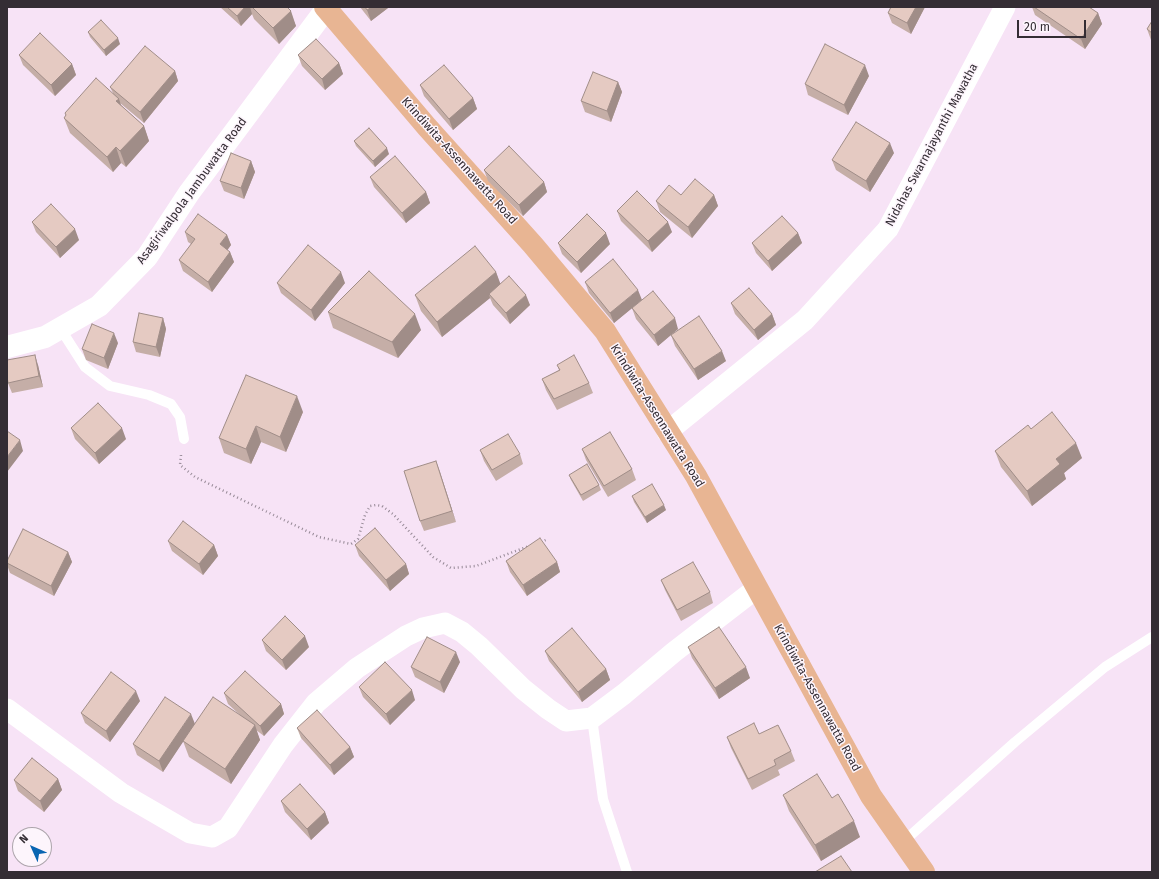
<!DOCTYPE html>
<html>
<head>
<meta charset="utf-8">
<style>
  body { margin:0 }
  #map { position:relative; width:1159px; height:879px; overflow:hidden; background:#f7e3f6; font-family:"Fira Sans",sans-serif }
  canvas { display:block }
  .frame { position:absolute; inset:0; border:8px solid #342d34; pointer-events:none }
  .north { position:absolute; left:12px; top:827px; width:40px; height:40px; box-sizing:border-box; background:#fdf5fc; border:1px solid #ada5ac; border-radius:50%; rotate:315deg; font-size:11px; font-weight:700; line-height:16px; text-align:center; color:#342d34 }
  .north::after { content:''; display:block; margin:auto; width:14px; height:18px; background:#0965b2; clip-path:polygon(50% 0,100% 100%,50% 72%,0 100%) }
  .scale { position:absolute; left:1017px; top:20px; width:69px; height:18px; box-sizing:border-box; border:2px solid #342d34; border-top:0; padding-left:5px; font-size:12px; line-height:14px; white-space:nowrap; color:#342d34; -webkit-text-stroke:3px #fdf5fc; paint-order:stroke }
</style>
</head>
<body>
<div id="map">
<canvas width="1159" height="879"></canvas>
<div class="frame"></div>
<div class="north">N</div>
<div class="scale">20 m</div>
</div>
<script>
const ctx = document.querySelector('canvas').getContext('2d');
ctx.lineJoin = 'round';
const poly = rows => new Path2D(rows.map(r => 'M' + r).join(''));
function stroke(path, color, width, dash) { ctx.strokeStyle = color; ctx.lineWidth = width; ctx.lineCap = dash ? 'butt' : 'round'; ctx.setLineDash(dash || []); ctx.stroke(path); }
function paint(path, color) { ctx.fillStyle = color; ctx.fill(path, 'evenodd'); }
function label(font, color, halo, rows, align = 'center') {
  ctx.font = font + ' "Fira Sans",sans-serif'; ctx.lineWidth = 3; ctx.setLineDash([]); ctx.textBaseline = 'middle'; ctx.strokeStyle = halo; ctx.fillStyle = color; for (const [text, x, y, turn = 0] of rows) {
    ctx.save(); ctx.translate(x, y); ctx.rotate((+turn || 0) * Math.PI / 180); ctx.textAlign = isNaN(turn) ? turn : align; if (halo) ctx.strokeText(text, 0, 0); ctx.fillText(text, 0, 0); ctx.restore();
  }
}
const path = poly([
  [181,455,180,465,195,477,319,537,351,544,358,539,365,515,370,506,376,505,382,506,393,514,433,557,451,568,476,566,529,546],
  [541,542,548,539]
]);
const lane = poly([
  [60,328,85,367,110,386,149,395,171,404,180,417,184,439],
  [592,718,603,799,627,872],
  [903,842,1015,742,1105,667,1152,637]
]);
const street = poly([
  [667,432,805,320,888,229,1005,7],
  [7,709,121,793,190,833,212,837,228,828,283,745,316,703,357,668,406,636,423,628,445,623,462,632,479,646,523,689,548,709,566,721,592,718,624,694,674,652,757,588]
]);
const secondary = poly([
  [7,347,45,337,99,306,147,257,189,193,326,9]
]);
const primary = poly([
  [325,7,427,127,533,245,605,331,696,476,871,796,924,872]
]);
const wall = poly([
  [220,7,287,7,296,26,279,44,254,19,252,14,241,26],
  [360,7,388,7,388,8,371,21],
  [891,7,925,7,911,34,892,23,888,13],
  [1032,7,1089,7,1098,13,1102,24,1085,49,1035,15],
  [1152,21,1152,41,1151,40,1147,29],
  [88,32,120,44,106,56,90,37],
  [19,55,72,64,76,75,55,96,23,65],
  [298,55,339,63,343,74,325,90,302,66],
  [175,71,178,81,144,123,120,103,121,105,144,126,149,141,126,167,121,163,113,172,70,133,64,118,66,115,65,113,113,93,110,87],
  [869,76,848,115,808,95,805,84],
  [618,82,622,92,611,122,585,112,581,101],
  [420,85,473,98,477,109,453,130,424,96],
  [354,141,389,154,375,167,356,146],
  [894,153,870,192,836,170,832,160],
  [251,161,255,172,244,199,224,191,220,181],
  [484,170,544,182,547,192,523,216,488,181],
  [370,177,426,192,430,203,406,223,374,187],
  [681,195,714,195,718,206,692,238,660,212,656,201],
  [617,211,672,232,652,252,621,221],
  [32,222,79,240,60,258,36,232],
  [185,232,227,235,231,245,227,250,230,252,234,262,212,292,183,271,179,260,191,244,188,242],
  [798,233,802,243,772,271,756,253,752,243],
  [558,243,610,244,581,273,562,254],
  [496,272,500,284,530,305,510,324,493,305,490,298,442,337,421,311,415,295],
  [585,282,678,329,658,346,636,319,632,308,614,323,589,293],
  [277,283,345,283,315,321,281,293],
  [731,303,772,314,776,325,758,340,735,314],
  [328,312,421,330,398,358,333,328],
  [163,318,166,329,160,357,136,352,133,342],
  [671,335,726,361,698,380,675,346],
  [118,343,108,369,86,360,82,349],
  [38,365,43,387,12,393,8,383],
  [557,365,589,383,593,393,557,410,546,390,542,379,559,370],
  [303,412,286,452,261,442,251,464,224,453,219,438],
  [71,428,126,439,99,464,75,439],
  [1031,429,1082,458,1064,473,1066,479,1032,506,1001,467,995,451],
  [582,449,632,469,636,480,608,497,586,460],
  [480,450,520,454,523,464,496,481,484,461],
  [436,461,456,522,424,531,420,521],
  [569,475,599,485,601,490,583,501,571,480],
  [632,496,666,510,647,523,634,502],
  [168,541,214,545,218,556,203,575,172,551],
  [355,545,406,564,409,574,390,591,359,556],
  [68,552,72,562,54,596,10,573,7,565,7,561],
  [506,561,557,562,560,572,527,596,510,572],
  [661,580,710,592,713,603,681,621,665,590],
  [262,640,309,647,286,670,266,651],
  [688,647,750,678,719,699,692,658],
  [545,651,606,669,610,680,582,702,549,661],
  [460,662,444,693,415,677,411,667],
  [359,687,415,700,390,725,363,697],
  [224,693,281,704,284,714,264,736,256,730,260,740,231,784,189,757,183,741,163,772,137,755,133,744,195,724,241,716,228,704],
  [140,701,110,742,85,723,81,713],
  [297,728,350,747,354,757,334,775,301,738],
  [759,734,791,751,795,761,778,770,780,775,752,790,731,748,727,737],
  [58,779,62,790,44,812,18,791,14,780],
  [783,795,832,798,860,837,821,861,789,811],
  [281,801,325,812,329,823,311,840,285,812]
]);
const shadedWall = poly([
  [245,7,250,7,252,14,241,26,237,16],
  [372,7,388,7,388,8,371,21,367,10],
  [916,7,925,7,911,34,907,23],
  [291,11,296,26,279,44,273,28],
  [1098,13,1102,24,1085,49,1081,39],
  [118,38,120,44,106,56,104,50],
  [339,63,343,74,325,90,322,79],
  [72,64,76,75,55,96,51,85],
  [865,65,869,76,848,115,844,105],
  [175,71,178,81,144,123,140,112],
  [618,82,622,92,611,122,607,111],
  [473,98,477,109,453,130,449,119],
  [119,99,124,114,116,101],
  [144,126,149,141,126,167,120,151],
  [890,143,894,153,870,192,866,181],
  [116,147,121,163,113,172,107,157],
  [387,148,389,154,375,167,373,161],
  [251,161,255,172,244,199,241,188],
  [544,182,547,192,523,216,519,205],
  [426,192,430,203,406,223,402,213],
  [714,195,718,206,692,238,688,227],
  [668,222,672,232,652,252,648,241],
  [75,229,79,240,60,258,56,247],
  [606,233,610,244,581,273,577,262],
  [798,233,802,243,772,271,768,261],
  [227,235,231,245,224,255,220,244],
  [230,252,234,262,212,292,208,282],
  [341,272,345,283,315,321,311,310],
  [496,272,502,288,489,294,490,298,442,337,437,322],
  [638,290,642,300,614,323,610,313],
  [526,295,530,305,510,324,506,313],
  [415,314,421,330,398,358,392,342],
  [772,314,776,325,758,340,754,330],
  [163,318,166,329,160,357,156,347],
  [675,318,678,329,658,346,654,335],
  [114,333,118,343,108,369,104,358],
  [722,351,726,361,698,380,694,369],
  [35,355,38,365,43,387,39,376],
  [297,396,303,412,286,452,280,437],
  [256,426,261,442,251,464,246,449],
  [122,428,126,439,99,464,95,453],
  [20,440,23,451,7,472,7,457],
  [1076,443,1082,458,1064,473,1066,479,1032,506,1027,491,1056,459],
  [436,461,440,472,456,522,452,511],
  [664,505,666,510,647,523,645,517],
  [214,545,218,556,203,575,199,564],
  [68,552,72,562,54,596,51,586],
  [557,562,560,572,527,596,523,585],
  [406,564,409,574,390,591,386,580],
  [305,636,309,647,286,670,282,660],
  [456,652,460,662,444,693,440,682],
  [746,667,750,678,719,699,715,688],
  [606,669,610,680,582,702,578,692],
  [412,690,415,700,390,725,386,714],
  [136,691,140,701,110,742,106,731],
  [281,704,284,714,264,736,260,726],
  [191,714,195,724,163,772,159,761],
  [255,725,260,740,231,784,225,769],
  [350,747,354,757,334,775,330,765],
  [58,779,62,790,44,812,40,801],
  [325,812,329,823,311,840,307,829],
  [854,821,860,837,821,861,815,845]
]);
const building = poly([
  [227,7,245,7,237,16,227,7],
  [252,7,287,7,291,11,273,28,252,7],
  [365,7,372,7,367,10,365,7],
  [891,7,916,7,907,23,888,13,891,7],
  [1034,7,1089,7,1098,13,1081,39,1034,7],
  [101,20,118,38,104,50,88,32,101,20],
  [1152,21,1152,33,1147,29,1152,21],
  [40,33,72,64,51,85,19,55,40,33],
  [316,39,339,63,322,79,298,55,316,39],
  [825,44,865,65,844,105,805,84,825,44],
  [145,46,175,71,140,112,110,87,145,46],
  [444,65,473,98,449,119,420,85,444,65],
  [593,72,618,82,607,111,581,101,593,72],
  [96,78,119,99,116,101,144,126,120,151,116,147,107,157,64,118,66,115,65,113,96,78],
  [856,122,890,143,866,181,832,160,856,122],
  [369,128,387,148,373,161,354,141,369,128],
  [509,146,544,182,519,205,484,170,509,146],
  [231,153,251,161,241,188,220,181,231,153],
  [395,156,426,192,402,213,370,177,395,156],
  [695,179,714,195,688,227,656,201,669,185,681,195,695,179],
  [637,191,668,222,648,241,617,211,637,191],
  [51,204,75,229,56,247,32,222,51,204],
  [198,214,227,235,220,244,230,252,208,282,179,260,195,239,185,232,198,214],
  [587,214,606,233,577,262,558,243,587,214],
  [782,216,798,233,768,261,752,243,782,216],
  [308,245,341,272,311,310,277,283,308,245],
  [475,246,496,272,437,322,415,295,475,246],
  [613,259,638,290,610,313,585,282,613,259],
  [369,271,415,314,392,342,328,312,369,271],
  [509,276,526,295,506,313,489,294,509,276],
  [749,288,772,314,754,330,731,303,749,288],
  [653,291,675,318,654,335,632,308,653,291],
  [139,313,163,318,156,347,133,342,139,313],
  [699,316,722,351,694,369,671,335,699,316],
  [92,324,114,333,104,358,82,349,92,324],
  [35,355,39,376,8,383,7,376,7,360,35,355],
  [574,355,589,383,554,399,542,379,560,370,557,365,574,355],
  [246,375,297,396,280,437,256,426,246,449,219,438,246,375],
  [98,403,122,428,95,453,71,428,98,403],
  [1052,412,1076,443,1056,459,1060,464,1027,491,995,451,1028,425,1031,429,1052,412],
  [7,431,20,440,7,457,7,431],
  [610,432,632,469,604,486,582,449,610,432],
  [508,434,520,454,492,470,480,450,508,434],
  [436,461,452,511,420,521,404,471,436,461],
  [587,464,599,485,581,495,569,475,587,464],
  [652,484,664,505,645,517,632,496,652,484],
  [183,521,214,545,199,564,168,541,183,521],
  [375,528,406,564,386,580,355,545,375,528],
  [23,529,68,552,51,586,7,563,7,561,23,529],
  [540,538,557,562,523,585,506,561,540,538],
  [693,562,710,592,677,610,661,580,693,562],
  [285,616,305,636,282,660,262,640,285,616],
  [719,627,746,667,715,688,688,647,719,627],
  [572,628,606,669,578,692,545,651,572,628],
  [427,637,456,652,440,682,411,667,427,637],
  [385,662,412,690,386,714,359,687,385,662],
  [245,671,281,704,260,726,224,693,245,671],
  [111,672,136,691,106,731,81,713,111,672],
  [165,697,191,714,159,761,133,744,165,697],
  [213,697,255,725,225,769,183,741,213,697],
  [317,710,350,747,330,765,297,728,317,710],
  [754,723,759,734,778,725,791,751,774,760,776,765,748,779,727,737,754,723],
  [32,758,58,779,40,801,14,780,32,758],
  [817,774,832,798,838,794,854,821,815,845,783,795,817,774],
  [300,784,325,812,307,829,281,801,300,784],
  [841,856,852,872,815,872,841,856]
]);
const streetNames = [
  ["Nidahas Swarnajayanthi Mawatha",932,145,-62],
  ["Krindiwita-Assennawatta Road",459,161,48],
  ["Asagiriwalpola Jambuwatta Road",192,191,-54],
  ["Krindiwita-Assennawatta Road",657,416,58],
  ["Krindiwita-Assennawatta Road",817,698,61]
];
stroke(path, '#968996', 2.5, [1, 3]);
stroke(lane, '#fff', 10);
stroke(street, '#fff', 21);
stroke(secondary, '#fff', 22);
stroke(primary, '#e8b593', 22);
paint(wall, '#c5aea7');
paint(shadedWall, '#a08d88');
paint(building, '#e5cac2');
stroke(building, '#a08d88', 1);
label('12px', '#342d34', '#fdf5fc', streetNames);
</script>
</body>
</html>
